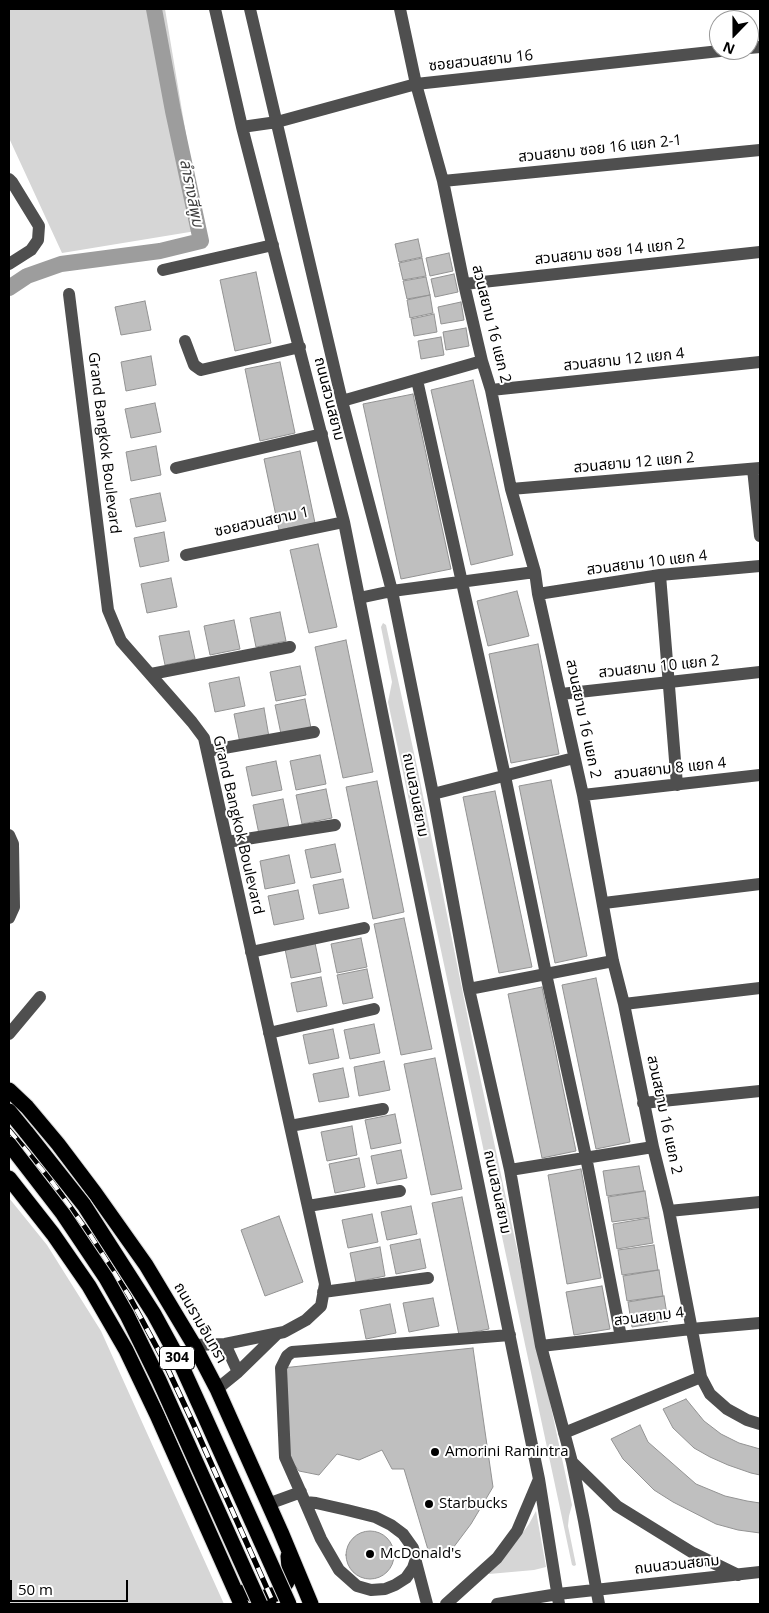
<!DOCTYPE html>
<html>
<head>
<meta charset="utf-8">
<style>
  body { margin:0 }
  #map { position:relative; width:769px; height:1613px; overflow:hidden; background:#fff; font-family:"Open Sans",sans-serif }
  canvas { display:block }
  .frame { position:absolute; inset:0; border:10px solid #000; pointer-events:none }
  .north { position:absolute; left:709px; top:10px; width:50px; height:50px; box-sizing:border-box; background:#fff; border:1px solid #999; border-radius:50%; rotate:202deg; font-size:14px; font-weight:700; line-height:20px; text-align:center; color:#000 }
  .north::after { content:''; display:block; margin:auto; width:18px; height:22px; background:#000; clip-path:polygon(50% 0,100% 100%,50% 72%,0 100%) }
  .scale { position:absolute; left:10px; top:1580px; width:118px; height:22px; box-sizing:border-box; border:2px solid #000; border-top:0; padding-left:6px; font-size:15px; line-height:18px; white-space:nowrap; color:#000; -webkit-text-stroke:4px #fff; paint-order:stroke }
</style>
</head>
<body>
<div id="map">
<canvas width="769" height="1613"></canvas>
<div class="frame"></div>
<div class="north">N</div>
<div class="scale">50 m</div>
</div>
<script>
const ctx = document.querySelector('canvas').getContext('2d');
ctx.lineJoin = 'round';
function paint(path, color) { ctx.fillStyle = color; ctx.fill(path, 'evenodd'); }
const poly = rows => new Path2D(rows.map(r => 'M' + r).join(''));
function stroke(path, color, width, dash) { ctx.strokeStyle = color; ctx.lineWidth = width; ctx.lineCap = dash ? 'butt' : 'round'; ctx.setLineDash(dash || []); ctx.stroke(path); }
function label(font, color, halo, rows, align = 'center') {
  ctx.font = font + ' "Open Sans","Noto Sans Thai",sans-serif'; ctx.lineWidth = 4; ctx.setLineDash([]); ctx.textBaseline = 'middle'; ctx.strokeStyle = halo; ctx.fillStyle = color; for (const [text, x, y, turn = 0] of rows) {
    ctx.save(); ctx.translate(x, y); ctx.rotate((+turn || 0) * Math.PI / 180); ctx.textAlign = isNaN(turn) ? turn : align; if (halo) ctx.strokeText(text, 0, 0); ctx.fillText(text, 0, 0); ctx.restore();
  }
}
const green = poly([
  [9,9,165,9,202,230,62,253,9,138],
  [383,623,386,625,419,776,477,1063,572,1505,569,1516,568,1526,576,1565,574,1566,572,1565,561,1513,388,702,392,682,381,627],
  [9,1198,47,1245,101,1331,224,1604,9,1604],
  [536,1511,546,1567,534,1570,489,1574,489,1569,515,1543,529,1524]
]);
const canal = poly([
  [9,288,27,276,61,264,160,251,201,241,173,111,154,9]
]);
const building = poly([
  [418,239,422,257,399,262,395,244,418,239],
  [449,253,453,271,430,276,426,258,449,253],
  [422,258,426,276,403,280,399,263,422,258],
  [256,272,271,343,235,351,220,280,256,272],
  [454,274,458,292,435,297,431,279,454,274],
  [426,277,430,295,407,299,403,281,426,277],
  [430,295,433,313,410,318,407,300,430,295],
  [145,301,151,330,121,335,115,307,145,301],
  [461,302,464,320,441,324,438,307,461,302],
  [434,314,437,332,414,336,411,319,434,314],
  [466,328,469,346,446,350,443,332,466,328],
  [441,337,444,355,421,359,418,341,441,337],
  [151,356,156,385,126,391,121,362,151,356],
  [280,362,295,433,260,441,245,369,280,362],
  [473,380,513,555,471,565,431,390,473,380],
  [413,394,451,569,401,579,363,404,413,394],
  [155,403,161,432,131,438,125,409,155,403],
  [156,446,161,475,131,481,126,452,156,446],
  [300,451,315,523,279,530,264,459,300,451],
  [160,493,166,521,136,527,130,499,160,493],
  [164,532,169,561,140,567,134,538,164,532],
  [318,544,337,627,309,633,290,550,318,544],
  [171,578,177,607,147,613,141,584,171,578],
  [517,591,529,636,488,646,477,601,517,591],
  [280,612,286,641,256,647,250,618,280,612],
  [234,620,240,649,210,655,204,626,234,620],
  [189,631,195,659,165,665,159,636,189,631],
  [346,640,373,772,343,778,315,647,346,640],
  [538,644,559,754,511,763,489,654,538,644],
  [300,666,306,695,276,701,270,672,300,666],
  [239,677,245,706,215,712,209,683,239,677],
  [305,699,311,728,281,734,275,705,305,699],
  [264,708,269,737,240,743,234,714,264,708],
  [320,755,326,784,296,790,290,761,320,755],
  [276,761,282,790,252,796,246,767,276,761],
  [551,780,587,956,555,963,519,786,551,780],
  [377,781,404,912,373,919,346,787,377,781],
  [326,789,332,818,302,824,296,795,326,789],
  [495,791,532,967,499,973,463,797,495,791],
  [283,799,289,828,259,834,253,805,283,799],
  [335,844,341,872,311,878,305,850,335,844],
  [289,855,295,883,265,889,260,861,289,855],
  [343,879,349,908,319,914,313,885,343,879],
  [298,890,304,919,274,925,268,896,298,890],
  [404,918,432,1049,401,1055,374,924,404,918],
  [361,938,367,967,337,973,331,944,361,938],
  [315,943,321,972,291,978,285,949,315,943],
  [367,969,373,998,343,1004,337,975,367,969],
  [321,977,327,1006,297,1012,291,983,321,977],
  [596,978,630,1142,596,1149,562,985,596,978],
  [542,987,576,1151,542,1158,508,994,542,987],
  [374,1024,380,1053,350,1059,344,1030,374,1024],
  [333,1029,339,1058,309,1064,303,1035,333,1029],
  [435,1058,462,1189,431,1195,404,1064,435,1058],
  [384,1061,390,1090,359,1096,354,1067,384,1061],
  [343,1068,349,1097,319,1102,313,1074,343,1068],
  [395,1114,401,1143,371,1149,365,1120,395,1114],
  [352,1126,357,1155,327,1161,321,1132,352,1126],
  [401,1150,407,1178,377,1184,371,1156,401,1150],
  [359,1158,365,1187,335,1193,329,1164,359,1158],
  [639,1166,644,1191,607,1196,603,1171,639,1166],
  [581,1169,601,1278,567,1284,548,1175,581,1169],
  [645,1191,649,1217,612,1222,608,1197,645,1191],
  [462,1197,489,1329,459,1335,432,1203,462,1197],
  [411,1206,417,1234,387,1240,381,1212,411,1206],
  [372,1214,378,1242,348,1248,342,1220,372,1214],
  [279,1216,303,1282,265,1296,241,1230,279,1216],
  [649,1218,653,1243,617,1249,613,1224,649,1218],
  [420,1239,426,1268,396,1274,390,1245,420,1239],
  [654,1245,658,1270,622,1275,618,1250,654,1245],
  [380,1247,385,1276,356,1282,350,1253,380,1247],
  [659,1270,663,1296,627,1301,623,1276,659,1270],
  [602,1286,610,1329,574,1335,566,1292,602,1286],
  [664,1296,668,1321,632,1327,628,1302,664,1296],
  [433,1298,439,1326,409,1332,403,1303,433,1298],
  [390,1304,396,1333,366,1339,360,1310,390,1304],
  [473,1348,493,1487,471,1524,453,1548,429,1553,404,1469,392,1469,382,1450,359,1460,337,1454,319,1475,299,1471,287,1455,282,1368,473,1348],
  [686,1399,704,1421,721,1434,739,1443,760,1449,760,1475,751,1473,728,1465,710,1457,694,1448,673,1428,663,1409,686,1399],
  [640,1425,648,1442,696,1484,725,1496,747,1501,760,1503,760,1533,738,1530,716,1524,673,1502,654,1490,623,1459,611,1439,640,1425],
  '346 1555a24 24 0 1 1 48 0a24 24 0 1 1-48 0Z'
]);
const minor = poly([
  [215,9,242,127,344,522,398,792,539,1479,559,1604],
  [250,9,342,401,392,591,433,794,469,989,510,1170,541,1346,572,1462,584,1521,599,1604],
  [400,9,416,84,443,181,464,284,482,361,491,390,511,489,535,572,538,594,583,795,613,961,624,1004,653,1147,669,1211,701,1377,710,1394,727,1409,747,1420,760,1424],
  [749,48,760,47],
  [242,127,277,122,416,84,729,50],
  [9,179,12,182,39,226,38,240,31,250,9,264],
  [443,181,760,150],
  [163,270,273,245],
  [464,284,760,252],
  [69,294,108,610,121,641,192,722,204,738,325,1284,321,1306,306,1320,284,1332,225,1344,194,1345],
  [185,341,194,365,201,370,300,347],
  [417,380,505,776,546,974,586,1157,621,1337],
  [491,390,760,362],
  [342,401,482,361],
  [176,468,322,434],
  [753,469,760,536],
  [511,489,760,468],
  [186,555,344,522],
  [660,575,677,785],
  [538,594,660,575,760,566],
  [359,598,392,591,535,572],
  [151,674,290,647],
  [561,694,760,672],
  [207,751,314,732],
  [433,794,574,758],
  [583,795,760,775],
  [9,835,13,844,14,907,9,918],
  [227,842,335,825],
  [604,903,760,884],
  [251,952,364,928],
  [469,989,613,961],
  [624,1004,760,988],
  [269,1033,374,1009],
  [9,1034,40,997],
  [643,1103,760,1091],
  [290,1126,383,1109],
  [510,1170,653,1147],
  [308,1206,400,1191],
  [669,1211,760,1202],
  [323,1292,428,1278],
  [225,1344,238,1372],
  [541,1346,691,1329,760,1323],
  [217,1389,238,1372,277,1334],
  [564,1433,701,1377],
  [572,1462,617,1506,693,1553,738,1575],
  [305,1502,285,1457,281,1368,287,1356,292,1352,510,1335],
  [305,1502,316,1503,347,1510,375,1517,391,1525,403,1534,413,1548,416,1559,413,1568,406,1578,395,1585,385,1589,371,1590,357,1586,339,1570,321,1539,305,1502],
  [268,1504,301,1492],
  [416,1562,427,1604],
  [446,1604,497,1558,517,1531,539,1479],
  [497,1604,558,1594,760,1572]
]);
const highway = poly([
  [9,1090,27,1107,58,1144,95,1193,146,1265,194,1345,217,1389,281,1532,311,1604],
  [9,1111,27,1133],
  [9,1178,53,1234,89,1286,126,1350,157,1415,241,1604],
  [247,1590,257,1598,266,1597,279,1593,287,1582,289,1568,288,1556]
]);
const rail = poly([
  [9,1130,50,1179,91,1236,129,1296,163,1359,193,1423,274,1604]
]);
const highwayBridge = poly([
  [27,1133,84,1205,154,1314,178,1358,204,1415,289,1604],
  [9,1144,63,1214,106,1278,127,1315,159,1380,260,1604]
]);
const markers = [
  [435,1452,5,"#000"],
  [429,1504,5,"#000"],
  [370,1554,5,"#000"]
];
const shields = [
  [177,1358,35]
];
const shieldNames = [
  ["304",177,1358]
];
const streetNames = [
  ["ซอยสวนสยาม 16",481,61,-6],
  ["สวนสยาม ซอย 16 แยก 2-1",600,149,-6],
  ["สวนสยาม ซอย 14 แยก 2",610,252,-6],
  ["สวนสยาม 16 แยก 2",491,324,76],
  ["สวนสยาม 12 แยก 4",624,360,-6],
  ["ถนนสวนสยาม",329,399,76],
  ["Grand Bangkok Boulevard",104,443,83],
  ["สวนสยาม 12 แยก 2",634,463,-5],
  ["ซอยสวนสยาม 1",262,522,-12],
  ["สวนสยาม 10 แยก 4",647,563,-7],
  ["สวนสยาม 10 แยก 2",659,667,-6],
  ["สวนสยาม 16 แยก 2",583,719,78],
  ["สวนสยาม 8 แยก 4",670,769,-6],
  ["ถนนสวนสยาม",415,795,79],
  ["Grand Bangkok Boulevard",238,825,77],
  ["สวนสยาม 16 แยก 2",664,1115,78],
  ["ถนนสวนสยาม",497,1192,78],
  ["สวนสยาม 4",649,1317,-7],
  ["ถนนรามอินทรา",200,1323,60],
  ["ถนนสวนสยาม",677,1565,-6]
];
const poiNames = [
  ["Amorini Ramintra",445,1452],
  ["Starbucks",439,1504],
  ["McDonald's",380,1554]
];
const waterNames = [
  ["ลำรางสีพูม",191,193,79]
];
paint(green, '#d6d6d6');
stroke(canal, '#9d9d9d', 16);
paint(building, '#bfbfbf');
stroke(building, '#939393', 1);
stroke(highway, '#dbdbdb', 17);
stroke(minor, '#4f4f4f', 12);
stroke(highway, '#000', 15);
stroke(rail, '#000', 5.5);
stroke(rail, '#fff', 4, [11]);
stroke(highwayBridge, '#dbdbdb', 17, []);
stroke(highwayBridge, '#000', 15);
for (const [x, y, r, color] of markers) { const dot = new Path2D(); dot.arc(x, y, r, 0, 2 * Math.PI); ctx.fillStyle = color; ctx.fill(dot); stroke(dot, '#fff', 2); }
for (const [x, y, w] of shields) { const box = new Path2D(); box.roundRect(x - w / 2, y - 11.5, w, 23, 4); ctx.fillStyle = '#fff'; ctx.fill(box); stroke(box, '#000', 1); }
label('bold 14px', '#000', null, shieldNames);
label('15px', '#000', '#fff', streetNames);
label('15px', '#000', '#fff', poiNames, 'left');
label('italic 16px', '#3e3e3e', '#fff', waterNames);
</script>
</body>
</html>
